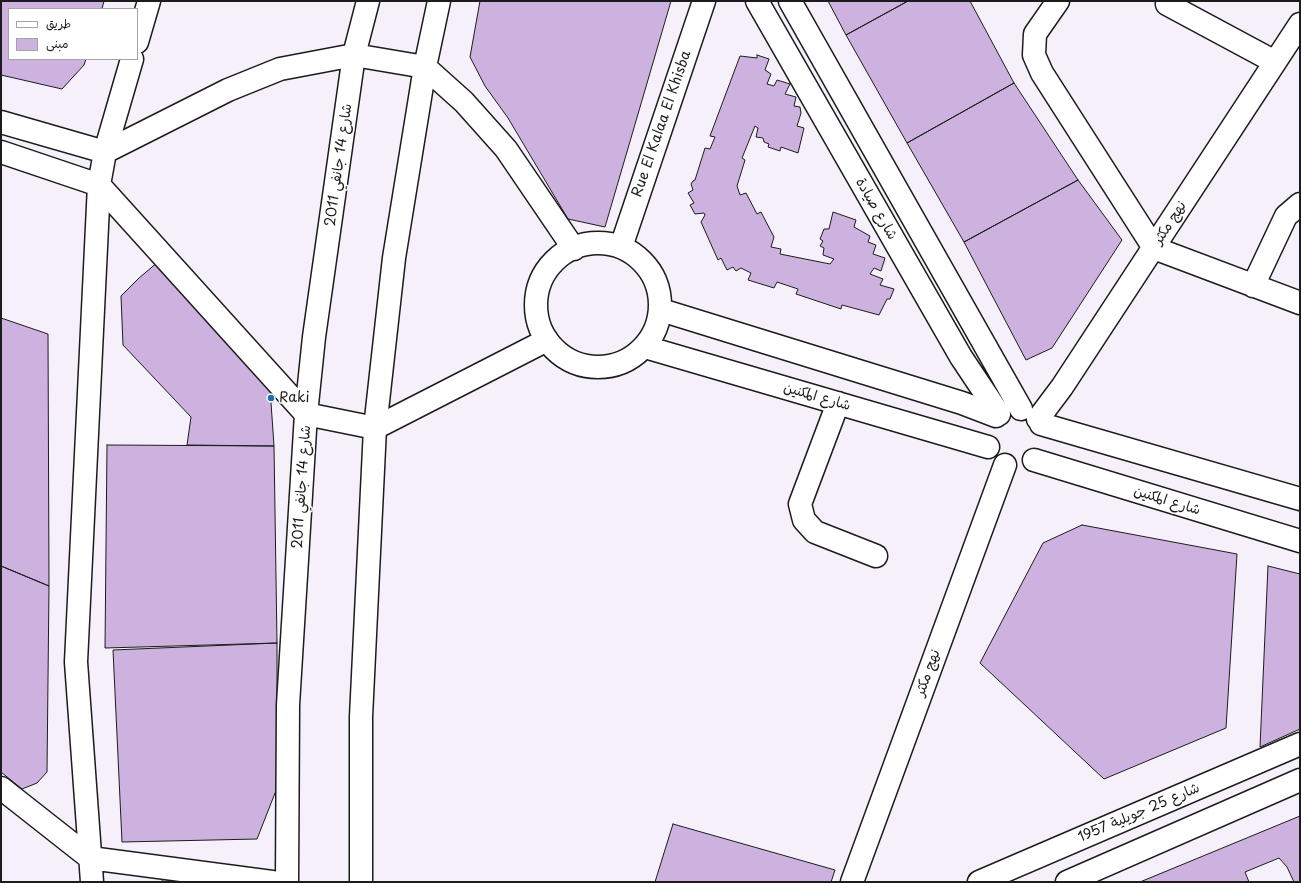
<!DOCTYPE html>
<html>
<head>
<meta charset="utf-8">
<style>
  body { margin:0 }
  #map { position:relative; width:1301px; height:883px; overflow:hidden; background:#f5f0f9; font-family:"Playpen Sans","Playpen Sans Arabic",sans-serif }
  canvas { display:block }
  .frame { position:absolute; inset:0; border:2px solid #1c1c1c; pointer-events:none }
  .legend { position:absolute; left:8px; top:8px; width:130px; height:52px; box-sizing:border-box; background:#fff; border:1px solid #a4a4a4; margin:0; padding:5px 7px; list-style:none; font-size:12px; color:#1c1c1c }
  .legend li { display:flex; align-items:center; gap:8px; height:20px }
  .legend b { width:20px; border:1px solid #a4a4a4 }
</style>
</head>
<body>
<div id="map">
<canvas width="1301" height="883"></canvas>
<div class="frame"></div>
<ul class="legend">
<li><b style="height:5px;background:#fff"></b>طريق</li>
<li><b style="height:11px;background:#cdb2e0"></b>مبنى</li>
</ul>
</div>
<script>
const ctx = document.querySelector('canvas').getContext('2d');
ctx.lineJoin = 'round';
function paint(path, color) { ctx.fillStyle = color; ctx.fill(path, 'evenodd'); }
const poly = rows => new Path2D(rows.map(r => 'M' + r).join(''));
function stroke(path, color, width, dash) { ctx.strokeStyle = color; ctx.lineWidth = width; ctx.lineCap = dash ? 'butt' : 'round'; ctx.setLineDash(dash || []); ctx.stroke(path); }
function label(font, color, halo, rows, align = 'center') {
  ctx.font = font + ' "Playpen Sans","Playpen Sans Arabic",sans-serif'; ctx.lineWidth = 3; ctx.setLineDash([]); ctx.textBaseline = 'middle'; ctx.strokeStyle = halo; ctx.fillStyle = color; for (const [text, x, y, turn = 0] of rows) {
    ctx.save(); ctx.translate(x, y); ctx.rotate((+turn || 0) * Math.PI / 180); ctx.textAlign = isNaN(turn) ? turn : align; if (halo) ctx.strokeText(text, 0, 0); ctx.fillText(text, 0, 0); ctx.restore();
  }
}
const building = poly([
  [1,1,104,1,102,9,9,9,9,59,86,59,84,65,62,89,1,75,1,1],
  [480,1,671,1,605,227,568,219,508,118,485,86,470,57,480,1],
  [828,1,908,1,846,35,828,1],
  [908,1,970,1,1014,83,907,143,846,35,908,1],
  [757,55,769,59,765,70,771,74,767,84,774,86,777,80,790,84,785,94,796,97,794,106,800,107,801,113,797,126,804,128,798,153,781,147,780,151,768,147,769,144,764,142,763,138,756,137,758,128,755,126,742,158,745,160,737,186,740,195,746,193,757,214,761,212,774,237,771,247,781,249,780,254,830,264,834,259,823,255,824,248,820,246,823,241,820,239,824,229,829,229,833,212,856,220,854,227,870,236,868,242,876,245,873,254,885,258,881,271,874,268,870,274,883,279,880,285,894,289,890,299,887,299,879,315,842,305,841,309,796,294,798,289,777,282,774,288,748,280,751,273,741,268,736,271,733,267,727,270,721,258,718,260,701,222,705,215,704,213,695,214,690,205,694,203,688,193,693,190,691,184,693,181,695,180,705,148,710,149,715,137,710,136,740,56,757,58,757,55],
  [1014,83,1078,180,964,242,907,143,1014,83],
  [1078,180,1122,240,1052,348,1026,360,964,242,1078,180],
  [158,262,270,388,274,446,187,445,191,417,123,345,121,296,139,278,158,262],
  [1,318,48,334,49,586,1,566,1,318],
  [107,445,274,446,277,643,105,648,107,445],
  [1082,525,1237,554,1226,728,1104,779,980,663,1043,543,1082,525],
  [1,566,49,586,47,772,37,783,22,789,1,772,1,566],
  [1268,566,1300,574,1300,729,1260,747,1268,566],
  [277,643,277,788,257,839,122,842,113,650,277,643],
  [1300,816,1300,882,1294,882,1287,867,1279,858,1245,872,1249,882,1140,882,1300,816],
  [673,824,835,870,831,882,655,882,673,824],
  [165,877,204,882,161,882,165,877]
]);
const minor = poly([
  [757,1,961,357,999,414],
  [790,1,1021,409],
  [1058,1,1035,34,1034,55,1042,73,1154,248,1300,303],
  [1167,4,1275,62],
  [137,42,149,1],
  [1,122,105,152,228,90,280,69,354,55,425,67,464,102,506,149,574,249],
  [1,152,99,185,306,414,375,428,547,340],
  '536 305a62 62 0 1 1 124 0a62 62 0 1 1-124 0Z',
  [621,247,704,1],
  [1253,286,1286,216,1300,204],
  [661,310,962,403,996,416],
  [645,347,988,447],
  [838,403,800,504,804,520,815,532,876,556],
  [1038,419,1062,387,1300,24],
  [1041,424,1300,499],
  [1034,460,1300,541],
  [1,788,90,858,272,882],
  [92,882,76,662,99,185,105,152,132,59],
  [287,882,288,705,306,414,314,337,354,55,368,1],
  [361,882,361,717,375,428,394,258,425,67,439,1],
  [852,882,1005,465],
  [979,882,1300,744],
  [1067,882,1300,780]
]);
const markers = [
  [271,398,4,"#1f6fb2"]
];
const streetNames = [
  ["Rue El Kalaa El Khisba",662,124,-71],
  ["شارع 14 جانفي 2011",339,165,-82],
  ["شارع صيادة",876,209,60],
  ["نهج مكثر",1170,223,-57],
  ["شارع المكنين",817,397,16],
  ["شارع 14 جانفي 2011",302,487,-86],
  ["شارع المكنين",1167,501,17],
  ["نهج مكثر",928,673,-70],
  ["شارع 25 جويلية 1957",1139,813,-23]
];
const poiNames = [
  ["Raki",279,398]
];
paint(building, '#cdb2e0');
stroke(building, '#1c1c1c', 1);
stroke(minor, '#1c1c1c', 25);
stroke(minor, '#fff', 22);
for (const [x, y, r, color] of markers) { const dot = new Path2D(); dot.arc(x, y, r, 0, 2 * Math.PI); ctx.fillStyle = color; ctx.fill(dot); stroke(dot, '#fff', 1.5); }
label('14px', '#1c1c1c', '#fff', streetNames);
label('14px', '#1c1c1c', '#fff', poiNames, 'left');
</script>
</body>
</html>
